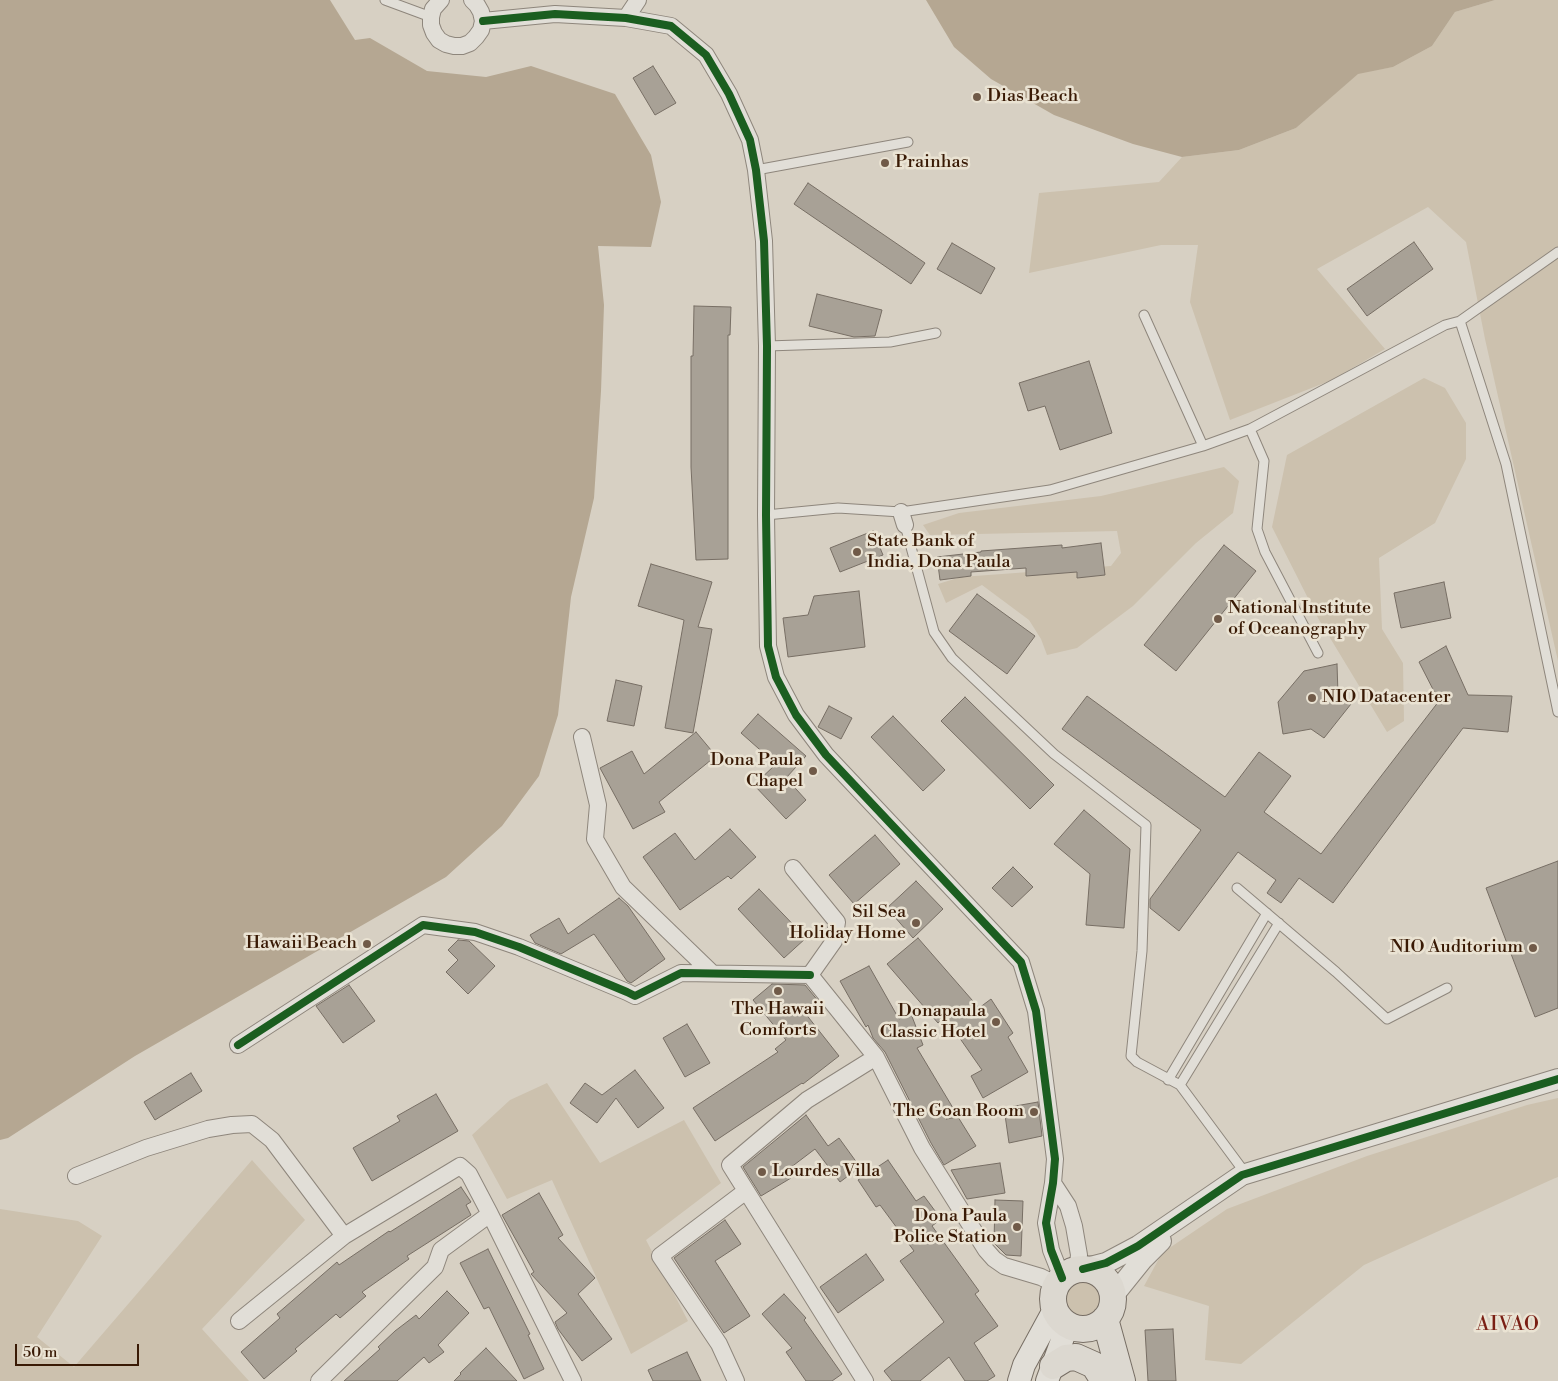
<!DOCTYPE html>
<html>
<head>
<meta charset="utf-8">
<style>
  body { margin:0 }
  #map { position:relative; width:1558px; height:1381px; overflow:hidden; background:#d7d0c3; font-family:"Libre Bodoni",serif }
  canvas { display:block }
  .scale { position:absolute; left:15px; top:1344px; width:124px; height:22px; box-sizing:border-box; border:2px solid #391a05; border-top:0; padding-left:6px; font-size:15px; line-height:18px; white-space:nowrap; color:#391a05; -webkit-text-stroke:4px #eae3d3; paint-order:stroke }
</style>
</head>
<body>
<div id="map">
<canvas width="1558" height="1381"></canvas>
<div class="scale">50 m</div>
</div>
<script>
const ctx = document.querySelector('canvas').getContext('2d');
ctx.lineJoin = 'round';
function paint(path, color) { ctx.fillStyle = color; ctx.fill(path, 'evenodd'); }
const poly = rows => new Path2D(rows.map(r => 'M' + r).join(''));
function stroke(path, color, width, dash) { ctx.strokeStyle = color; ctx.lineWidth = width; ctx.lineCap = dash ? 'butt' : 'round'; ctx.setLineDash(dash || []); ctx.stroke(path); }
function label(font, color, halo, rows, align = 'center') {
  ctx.font = font + ' "Libre Bodoni",serif'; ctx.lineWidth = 5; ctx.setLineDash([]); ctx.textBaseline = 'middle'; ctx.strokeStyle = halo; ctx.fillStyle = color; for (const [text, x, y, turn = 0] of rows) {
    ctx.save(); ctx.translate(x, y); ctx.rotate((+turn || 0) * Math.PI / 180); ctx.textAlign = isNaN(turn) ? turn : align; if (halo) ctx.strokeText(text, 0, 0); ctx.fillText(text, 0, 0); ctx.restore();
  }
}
const green = poly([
  [1495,0,1558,0,1558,661,1485,339,1466,242,1428,207,1317,269,1385,349,1332,380,1230,420,1190,302,1198,245,1161,245,1029,273,1039,193,1159,182,1182,157,1239,150,1296,128,1358,73,1393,67,1432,46,1455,12],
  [1424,378,1445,388,1466,423,1466,459,1435,523,1379,558,1382,629,1403,663,1404,721,1387,732,1318,618,1272,527,1287,455],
  [1224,467,1239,481,1233,513,1196,543,1133,606,1077,648,1047,655,1041,639,1029,620,982,585,946,603,938,584,961,577,1111,566,1121,553,1117,531,930,535,923,525,959,513,1101,496],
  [547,1083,600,1163,684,1120,721,1183,646,1240,688,1321,631,1354,552,1180,507,1199,472,1135,510,1100],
  [1558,1098,1558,1177,1553,1179,1364,1265,1241,1364,1205,1360,1209,1306,1144,1286,1162,1253,1227,1209,1367,1156,1527,1105],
  [252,1160,305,1220,202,1329,249,1381,0,1381,0,1209,78,1221,102,1236,37,1337,74,1367],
  '1064 1300a20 20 0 1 1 40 0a20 20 0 1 1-40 0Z'
]);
const water = poly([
  [0,0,330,0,355,40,370,38,427,71,486,77,531,66,615,94,651,155,661,202,651,247,598,246,604,305,601,391,594,498,571,597,558,715,539,776,502,826,446,877,135,1056,8,1138,0,1140],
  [926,0,1495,0,1455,12,1432,46,1393,67,1358,74,1296,128,1239,150,1182,157,1133,144,1054,115,991,79,954,47]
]);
const building = poly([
  [653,66,676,103,655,115,633,78,653,66],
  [808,183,925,263,911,284,794,204,808,183],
  [1414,242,1433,269,1367,316,1347,289,1414,242],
  [952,243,995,268,981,294,937,269,952,243],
  [817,294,882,310,875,336,854,337,809,326,817,294],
  [694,306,731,307,730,335,728,335,728,559,696,560,691,467,691,356,693,356,694,306],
  [1089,361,1112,433,1060,450,1045,406,1028,411,1019,383,1089,361],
  [873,531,883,555,840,572,830,548,873,531],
  [1101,543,1105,575,1077,578,1077,572,1026,576,1026,568,971,572,971,576,940,580,937,557,981,552,981,551,1062,545,1062,548,1101,543],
  [1224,545,1256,571,1176,671,1144,645,1224,545],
  [651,564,712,582,698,627,712,629,693,733,665,728,684,620,638,606,651,564],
  [1444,582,1451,618,1401,628,1394,593,1444,582],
  [859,591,865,647,788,657,783,618,808,615,814,596,859,591],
  [977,594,1035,636,1007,674,949,631,977,594],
  [1446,646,1468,695,1512,696,1508,732,1463,728,1333,903,1299,878,1281,903,1267,893,1276,880,1238,852,1179,931,1150,908,1150,899,1201,830,1062,729,1087,696,1225,797,1259,752,1291,776,1264,812,1321,854,1439,701,1419,662,1446,646],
  [1337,664,1338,694,1351,704,1324,738,1311,729,1283,734,1278,702,1304,671,1337,664],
  [616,680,642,686,634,726,607,721,616,680],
  [965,697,1054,785,1030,809,941,721,965,697],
  [829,706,852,718,841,739,818,727,829,706],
  [758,714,806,756,786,778,806,800,786,819,754,785,776,764,741,733,758,714],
  [893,716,945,770,923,791,871,737,893,716],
  [696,732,716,756,659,802,665,812,633,829,600,768,632,751,644,774,696,732],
  [1084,810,1130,849,1124,928,1086,925,1090,874,1054,844,1084,810],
  [730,829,756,857,731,879,728,876,680,910,643,857,675,833,695,860,730,829],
  [875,835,900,864,854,904,829,875,875,835],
  [1558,861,1558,1008,1535,1017,1486,888,1558,861],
  [1013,867,1033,887,1012,907,992,888,1013,867],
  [916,881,943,909,913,938,887,908,916,881],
  [759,889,806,938,784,958,738,909,759,889],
  [619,898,628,906,665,959,631,983,627,981,594,934,561,954,535,943,530,935,559,918,568,934,619,898],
  [918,938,979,1008,991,999,1013,1033,1008,1037,1028,1072,983,1098,971,1076,982,1070,945,1017,938,1023,887,964,918,938],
  [458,940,469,941,495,966,468,994,446,972,458,960,448,950,458,940],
  [869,966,899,1019,911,1014,923,1045,917,1048,956,1113,946,1119,958,1117,976,1146,944,1165,931,1143,885,1052,873,1038,868,1025,866,1027,840,981,869,966],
  [772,984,805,985,819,1002,805,1013,839,1056,803,1084,802,1083,715,1141,693,1108,778,1052,775,1049,786,1040,753,1000,772,984],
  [349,985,375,1021,343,1043,316,1006,349,985],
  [687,1024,710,1063,685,1077,663,1038,687,1024],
  [635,1070,664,1108,638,1128,616,1098,597,1123,570,1103,585,1083,602,1095,635,1070],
  [191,1073,202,1091,155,1120,144,1102,191,1073],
  [436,1094,458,1131,372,1181,353,1148,400,1121,397,1116,436,1094],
  [1038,1102,1042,1136,1009,1143,1004,1108,1038,1102],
  [806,1115,828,1146,839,1138,860,1167,840,1182,815,1149,786,1171,791,1178,761,1196,743,1167,806,1115],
  [888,1160,916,1201,924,1196,941,1219,932,1226,979,1291,975,1294,998,1326,974,1343,995,1376,987,1381,965,1381,949,1357,920,1381,892,1381,884,1371,944,1322,900,1261,914,1251,880,1205,876,1207,858,1180,888,1160],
  [1000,1163,1005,1193,967,1199,951,1170,1000,1163],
  [461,1187,471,1202,466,1205,471,1215,407,1256,409,1259,362,1292,366,1296,340,1318,336,1314,295,1349,297,1351,264,1379,241,1352,280,1318,277,1314,337,1262,339,1265,389,1231,390,1232,461,1187],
  [539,1193,563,1235,558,1238,595,1278,578,1294,612,1339,582,1361,558,1329,555,1322,567,1313,531,1274,534,1272,502,1215,539,1193],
  [995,1200,1023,1201,1021,1256,1006,1255,994,1243,995,1200],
  [725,1220,741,1244,715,1261,750,1316,724,1333,674,1258,725,1220],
  [488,1249,530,1334,528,1335,544,1369,524,1379,489,1307,484,1309,460,1263,488,1249],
  [866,1254,884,1280,838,1313,820,1287,866,1254],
  [447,1291,469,1313,438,1345,444,1352,429,1363,424,1357,397,1381,344,1381,380,1349,378,1347,395,1331,416,1315,419,1319,447,1291],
  [784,1294,806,1318,804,1320,842,1374,832,1381,806,1381,786,1352,792,1348,762,1314,784,1294],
  [1173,1329,1176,1381,1148,1381,1145,1330,1173,1329],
  [486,1348,517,1381,454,1381,461,1374,460,1373,486,1348],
  [687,1352,701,1381,653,1381,648,1370,687,1352]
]);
const service = poly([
  [385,0,431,17],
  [756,170,908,142],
  [1144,315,1203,446],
  [1460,321,1558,252],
  [767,346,890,342,936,333],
  [1250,429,1264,461,1257,529,1265,552,1318,653],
  [766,515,838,508,901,512,1050,490,1203,446,1250,429,1445,325,1460,321,1506,464,1558,712],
  [905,525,934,632,952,658,1054,754,1146,825,1142,951,1131,1056,1137,1062,1180,1085,1240,1166,1242,1175],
  [1237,888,1336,972,1387,1019,1447,988],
  [1168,1080,1267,913],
  [1180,1085,1279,923]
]);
const minor = poly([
  [441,0,433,9,431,17,431,25,434,33,439,40,446,44,454,46,462,46,470,43,476,37,481,30,483,21,481,12,477,5,472,0],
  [626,18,638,0],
  [483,21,555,14,626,18,671,26,706,55,729,94,750,140,756,170,764,241,767,346,766,515,768,646,776,677,796,715,826,755,1021,962,1036,1011,1055,1159,1053,1183,1046,1223,1051,1250,1062,1278],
  [901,512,905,525],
  [582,737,598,805,595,839,623,887,712,973],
  [793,868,837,922,834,941,810,975,876,1057,922,1148,986,1250,994,1259,1004,1266,1041,1277,1057,1285],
  [238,1045,423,925,475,932,519,947,627,992,635,996,681,973,810,975],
  [76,1176,146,1148,208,1129,232,1125,252,1124,272,1140,344,1236],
  [1053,1183,1068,1206,1074,1226,1079,1255,1077,1270],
  [239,1321,344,1236,460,1166,469,1174,490,1214],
  [319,1381,435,1267,441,1250,490,1214,573,1381],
  [736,1381,719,1344,660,1256,746,1191],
  [865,1381,730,1165,807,1100,876,1057]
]);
const tertiary = poly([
  [1083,1269,1106,1263,1138,1246,1242,1175,1558,1079],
  [1113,1296,1142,1260,1161,1241]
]);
const secondary = poly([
  [1019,1381,1024,1365,1055,1308],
  [1047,1381,1068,1324]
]);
const primary = poly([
  '1053 1299a30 30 0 1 1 60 0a30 30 0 1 1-60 0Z',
  [1105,1319,1122,1381],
  [1053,1366,1066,1358,1076,1357,1094,1365,1104,1381]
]);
const cycleway = poly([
  [483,21,555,14,626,18,671,26,706,55,729,94,750,140,756,170,764,241,767,346,766,515,768,646,776,677,796,715,826,755,1021,962,1036,1011,1055,1159,1053,1183,1046,1223,1051,1250,1062,1278],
  [238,1045,423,925,475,932,519,947,627,992,635,996,681,973,810,975],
  [1083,1269,1106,1263,1138,1246,1242,1175,1558,1079]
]);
const markers = [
  [977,97,5,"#705a48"],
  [885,163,5,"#705a48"],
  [857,552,5,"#705a48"],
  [1218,619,5,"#705a48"],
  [1312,698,5,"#705a48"],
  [813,771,5,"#705a48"],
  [916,923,5,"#705a48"],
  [367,944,5,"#705a48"],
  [1533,948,5,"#705a48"],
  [778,991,5,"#705a48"],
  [996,1022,5,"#705a48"],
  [1034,1112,5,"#705a48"],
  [762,1172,5,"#705a48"],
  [1017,1227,5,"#705a48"]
];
const poiNames = [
  ["Dias Beach",987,97,"left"],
  ["Prainhas",895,163,"left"],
  ["State Bank of",867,542,"left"],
  ["India, Dona Paula",867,563,"left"],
  ["National Institute",1228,609,"left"],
  ["of Oceanography",1228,630,"left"],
  ["NIO Datacenter",1322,698,"left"],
  ["Dona Paula",803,761],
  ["Chapel",803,782],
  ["Sil Sea",906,913],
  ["Holiday Home",906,934],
  ["Hawaii Beach",357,944],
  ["NIO Auditorium",1523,948],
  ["The Hawaii",778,1010,"center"],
  ["Comforts",778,1031,"center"],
  ["Donapaula",986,1012],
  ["Classic Hotel",986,1033],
  ["The Goan Room",1024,1112],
  ["Lourdes Villa",772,1172,"left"],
  ["Dona Paula",1007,1217],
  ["Police Station",1007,1238]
];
const neighbourhoodNames = [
  ["AIVAO",1508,1325]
];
paint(green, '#ccc1ae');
paint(water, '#b5a792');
paint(building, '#a8a196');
stroke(building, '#776e64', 1);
stroke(service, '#8e867c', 11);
stroke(minor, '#8e867c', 18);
stroke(tertiary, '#8e867c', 22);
stroke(secondary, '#776e64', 24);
stroke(primary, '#776e64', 28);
stroke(service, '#e1ded7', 9);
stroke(minor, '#e1ded7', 16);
stroke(tertiary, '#e1ded7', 20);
stroke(secondary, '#e1ded7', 22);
stroke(primary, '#dcd8d0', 26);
stroke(cycleway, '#1b5e20', 8);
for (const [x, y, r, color] of markers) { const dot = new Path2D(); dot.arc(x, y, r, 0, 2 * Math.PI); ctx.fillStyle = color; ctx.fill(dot); stroke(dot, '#eae3d3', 2); }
label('18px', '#391a05', '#eae3d3', poiNames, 'right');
ctx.letterSpacing = '1px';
label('19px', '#7a1f14', '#eae3d3', neighbourhoodNames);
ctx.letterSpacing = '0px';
</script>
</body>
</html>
